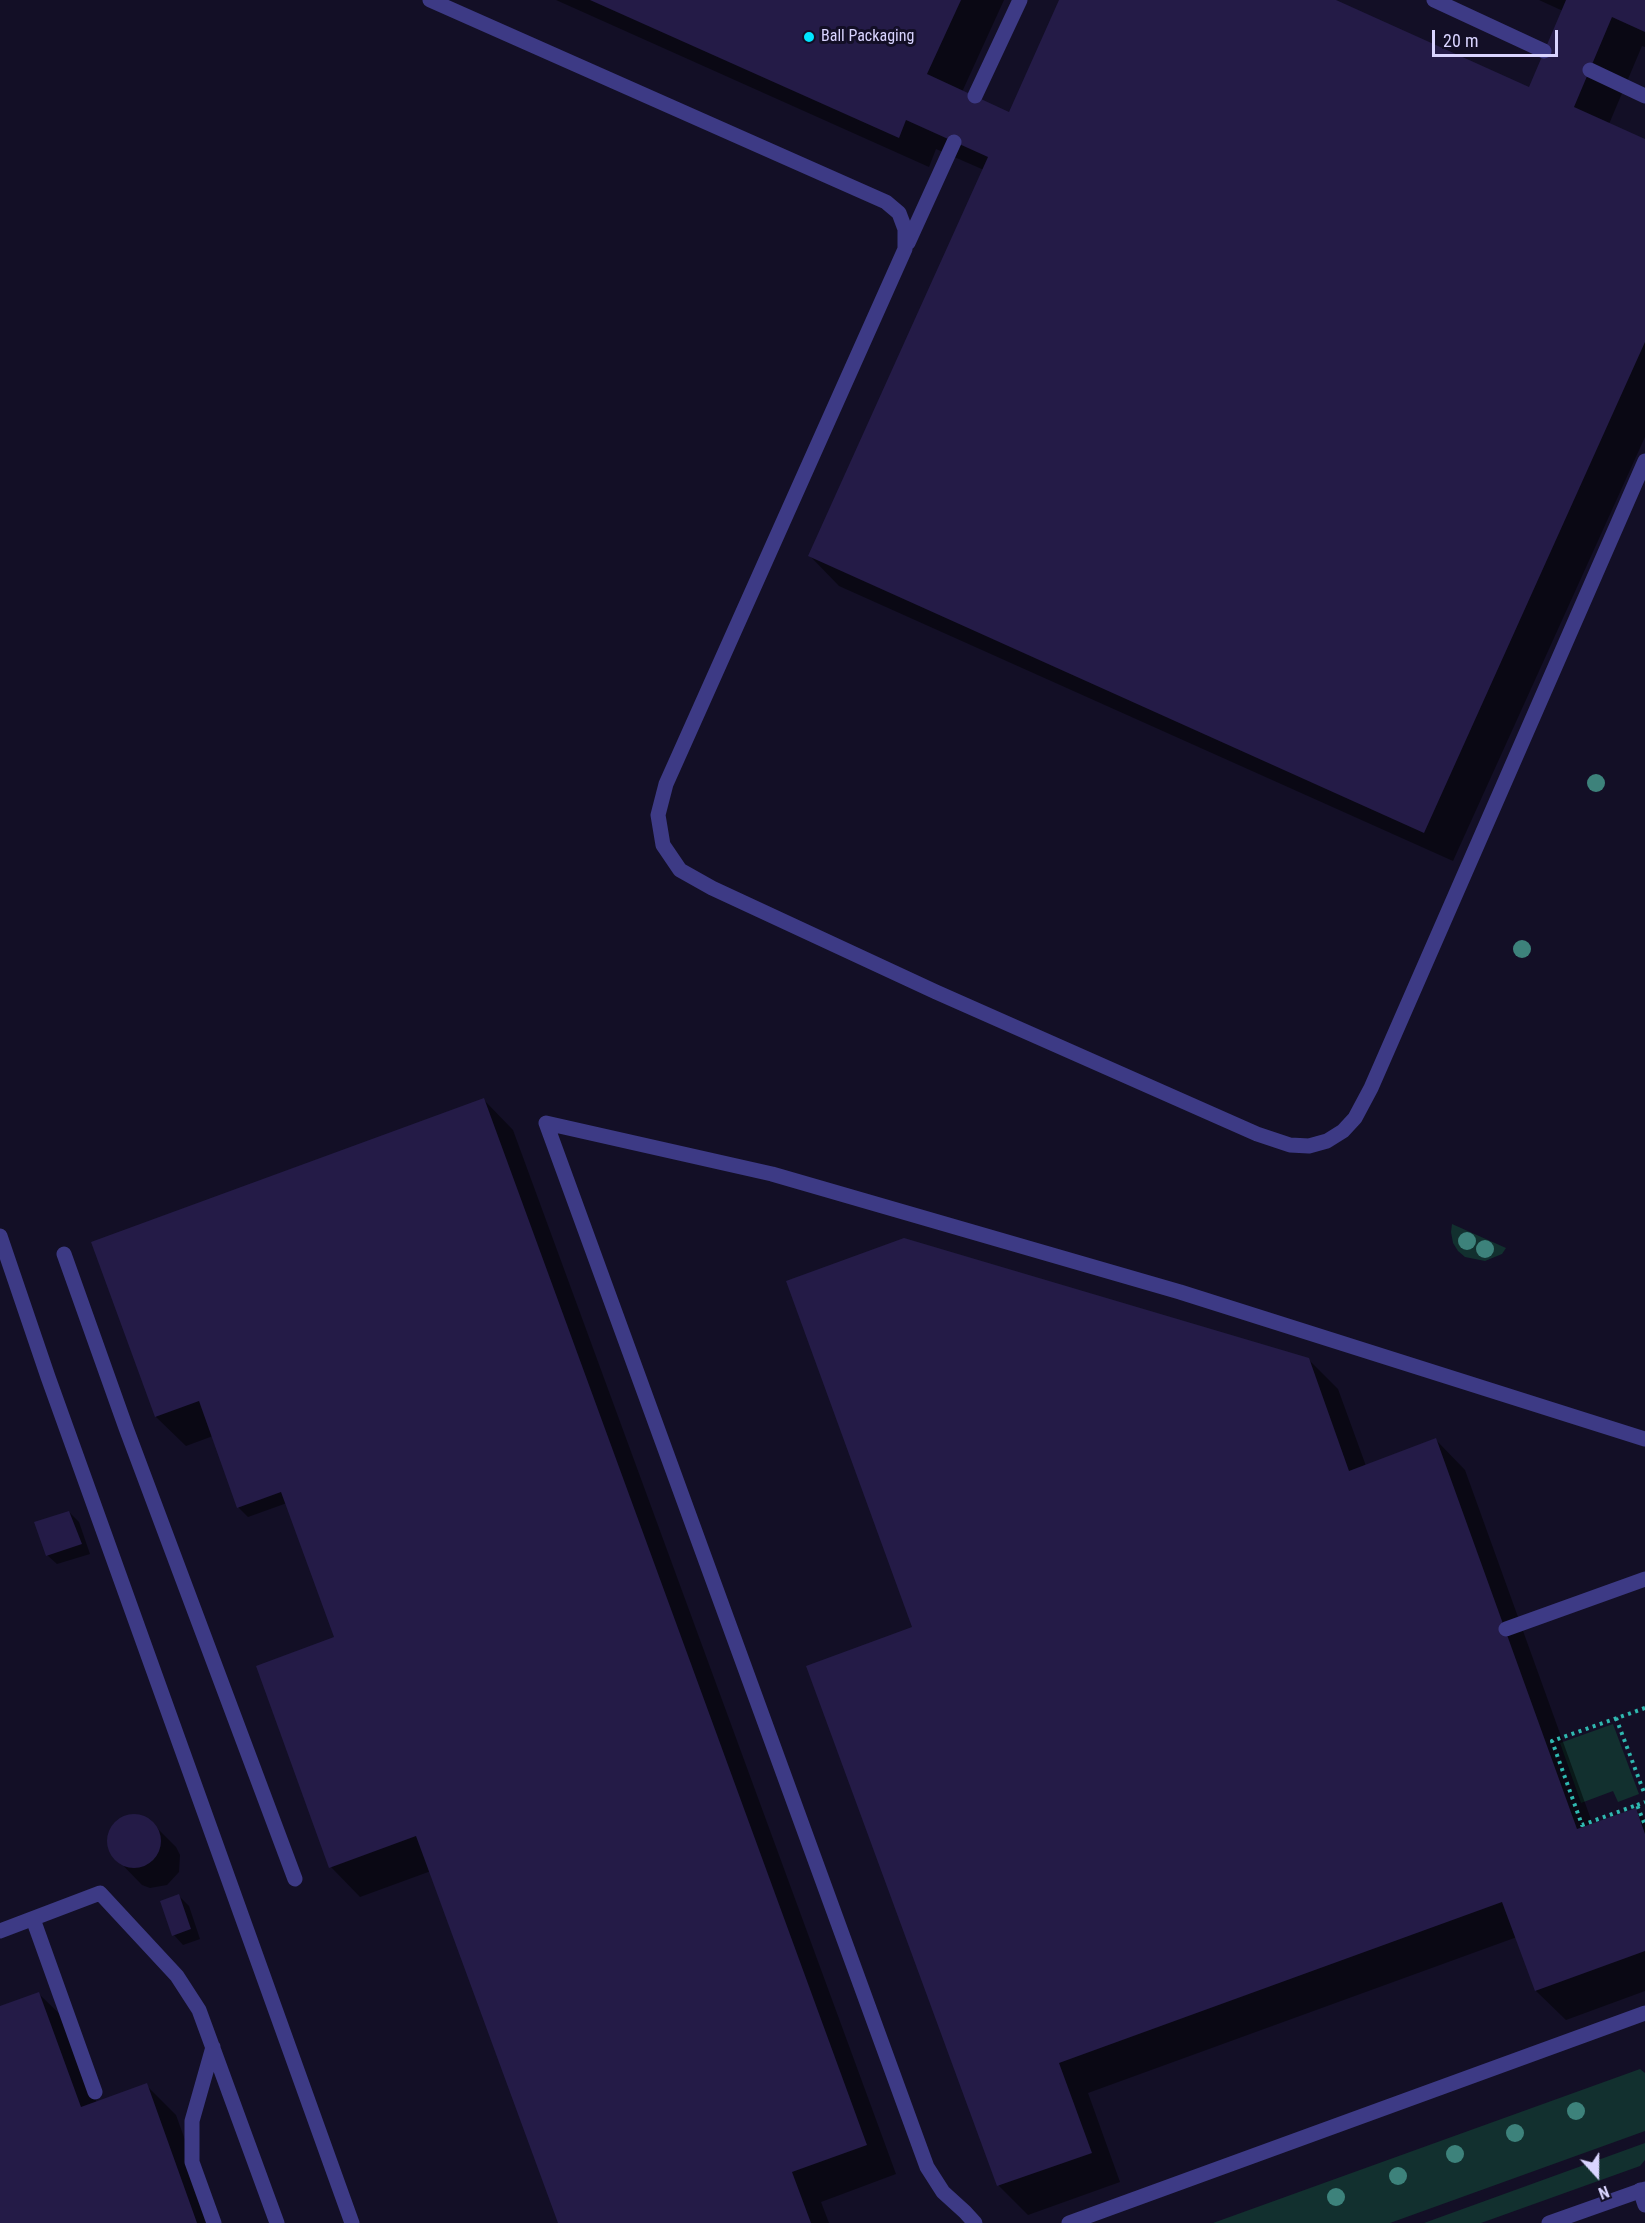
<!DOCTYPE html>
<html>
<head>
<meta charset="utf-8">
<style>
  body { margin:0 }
  #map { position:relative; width:1645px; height:2223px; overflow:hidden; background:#130f26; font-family:"Roboto Condensed",sans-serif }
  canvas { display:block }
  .north { position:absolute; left:1567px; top:2145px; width:60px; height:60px; -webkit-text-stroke:4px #130f26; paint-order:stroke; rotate:159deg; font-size:16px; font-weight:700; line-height:24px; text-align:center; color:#d9d4ff }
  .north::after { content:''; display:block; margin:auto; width:21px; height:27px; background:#d9d4ff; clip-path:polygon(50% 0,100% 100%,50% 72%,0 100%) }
  .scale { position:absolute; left:1432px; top:30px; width:126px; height:27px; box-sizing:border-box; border:3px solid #d9d4ff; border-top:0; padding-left:8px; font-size:18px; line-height:21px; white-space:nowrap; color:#d9d4ff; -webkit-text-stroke:4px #130f26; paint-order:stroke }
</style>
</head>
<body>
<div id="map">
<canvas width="1645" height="2223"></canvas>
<div class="north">N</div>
<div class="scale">20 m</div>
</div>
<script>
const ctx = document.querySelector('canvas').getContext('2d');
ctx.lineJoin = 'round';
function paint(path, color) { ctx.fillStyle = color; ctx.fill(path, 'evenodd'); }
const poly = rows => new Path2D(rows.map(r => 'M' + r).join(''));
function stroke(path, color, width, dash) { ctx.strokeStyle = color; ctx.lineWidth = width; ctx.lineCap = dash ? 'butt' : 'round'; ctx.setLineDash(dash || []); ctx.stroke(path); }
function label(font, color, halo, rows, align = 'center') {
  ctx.font = font + ' "Roboto Condensed",sans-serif'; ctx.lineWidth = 6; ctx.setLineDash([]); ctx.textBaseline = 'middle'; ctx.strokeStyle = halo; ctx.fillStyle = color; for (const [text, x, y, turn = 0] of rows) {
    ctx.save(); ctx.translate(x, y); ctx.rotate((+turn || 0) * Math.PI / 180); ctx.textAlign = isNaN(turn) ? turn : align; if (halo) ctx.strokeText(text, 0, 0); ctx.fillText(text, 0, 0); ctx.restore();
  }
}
const green = poly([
  [1452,1224,1506,1248,1502,1254,1485,1261,1465,1257,1458,1251,1453,1243,1451,1232],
  [1613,1724,1639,1794,1618,1802,1613,1791,1581,1803,1560,1743],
  [1640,2069,1645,2073,1645,2131,1390,2223,1213,2223],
  [1645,2143,1645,2160,1640,2166,1481,2223,1424,2223]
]);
const shadow = poly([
  [556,0,1004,0,962,92,1010,114,1061,0,1332,0,1530,89,1563,11,1539,0,1645,0,1645,47,1642,46,1609,124,1645,141,1645,437,1453,861,839,586,810,556,984,170,936,149,929,167],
  [484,1100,513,1130,896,2174,821,2202,829,2223,560,2223,431,1871,360,1897,331,1867,336,1638,287,1503,248,1517,238,1507,213,1436,186,1446,156,1417,93,1243],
  [1308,1359,1338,1389,1366,1466,1436,1440,1465,1470,1593,1825,1636,1810,1645,1819,1645,1991,1566,2020,1536,1991,1517,1937,1088,2093,1120,2182,1028,2215,999,2186,808,1667,914,1628],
  [69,1512,79,1522,90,1554,57,1564,47,1555],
  [132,1816,149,1820,176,1847,180,1855,179,1872,167,1885,150,1888,142,1885,110,1852,108,1836,111,1829,124,1817],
  [179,1896,189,1906,200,1939,183,1945,174,1935,162,1902],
  [39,1994,69,2023,97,2103,146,2085,176,2115,215,2223,0,2223,0,2007]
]);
const building = poly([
  [590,0,961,0,927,74,1009,112,1059,0,1336,0,1529,87,1566,0,1645,0,1645,32,1612,17,1574,107,1645,139,1645,342,1424,833,808,556,988,157,906,120,899,138],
  [484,1098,867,2145,792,2172,811,2223,558,2223,416,1836,329,1868,256,1666,334,1637,281,1492,237,1508,199,1401,155,1417,91,1242],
  [904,1238,1309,1358,1349,1471,1436,1438,1577,1829,1636,1808,1645,1834,1645,1951,1535,1991,1502,1902,1059,2063,1092,2153,997,2186,806,1666,912,1627,786,1281],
  [69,1511,82,1544,46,1556,34,1522],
  '107 1841a27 27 0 1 1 54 0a27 27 0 1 1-54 0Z',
  [179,1894,191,1929,172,1936,160,1901],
  [39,1992,81,2107,147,2083,197,2223,0,2223,0,2006]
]);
const path = poly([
  [1645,1708,1552,1741,1582,1825,1637,1805,1645,1825],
  [1616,1718,1645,1795],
  [1637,1805,1645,1802]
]);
const service = poly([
  [430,0,886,202,899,213,905,229,905,249,666,784,658,815,663,845,680,870,712,888,936,992,1257,1134,1290,1145,1309,1146,1327,1141,1343,1131,1355,1118,1371,1088,1645,461],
  [1434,0,1544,51],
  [1590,70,1645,96],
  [975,96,1020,0],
  [908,243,954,142],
  [0,1236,48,1377,352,2223],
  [64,1254,126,1428,295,1879],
  [1506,1629,1645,1579],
  [33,1919,95,2092],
  [0,1931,100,1893,177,1976,199,2010,277,2223],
  [213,2047,192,2121,192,2162,214,2223],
  [1640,2190,1645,2205],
  [975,2223,965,2212,943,2192,927,2167,546,1123,772,1174,1180,1292,1645,1439],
  [1069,2223,1645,2013]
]);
const minor = poly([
  [1549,2223,1645,2189]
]);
const trees = [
  [1596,783],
  [1522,949],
  [1467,1241],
  [1485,1249],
  [1576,2111],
  [1515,2133],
  [1455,2154],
  [1398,2176],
  [1336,2197]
];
const markers = [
  [809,37,6,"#00e5ff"]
];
const poiNames = [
  ["Ball Packaging",821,37]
];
paint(green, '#12302f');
paint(shadow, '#0007');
paint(building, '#241b47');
stroke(path, '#2fb8b0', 4, [3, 4.5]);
stroke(service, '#3d3a85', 15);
stroke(minor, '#3d3a85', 15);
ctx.fillStyle = '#3d827b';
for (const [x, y] of trees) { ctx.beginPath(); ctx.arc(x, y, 9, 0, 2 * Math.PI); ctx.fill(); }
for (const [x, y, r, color] of markers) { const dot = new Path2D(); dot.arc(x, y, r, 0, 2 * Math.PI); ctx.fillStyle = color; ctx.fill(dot); stroke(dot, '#130f26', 2); }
label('16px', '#d9d4ff', '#130f26', poiNames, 'left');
</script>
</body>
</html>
